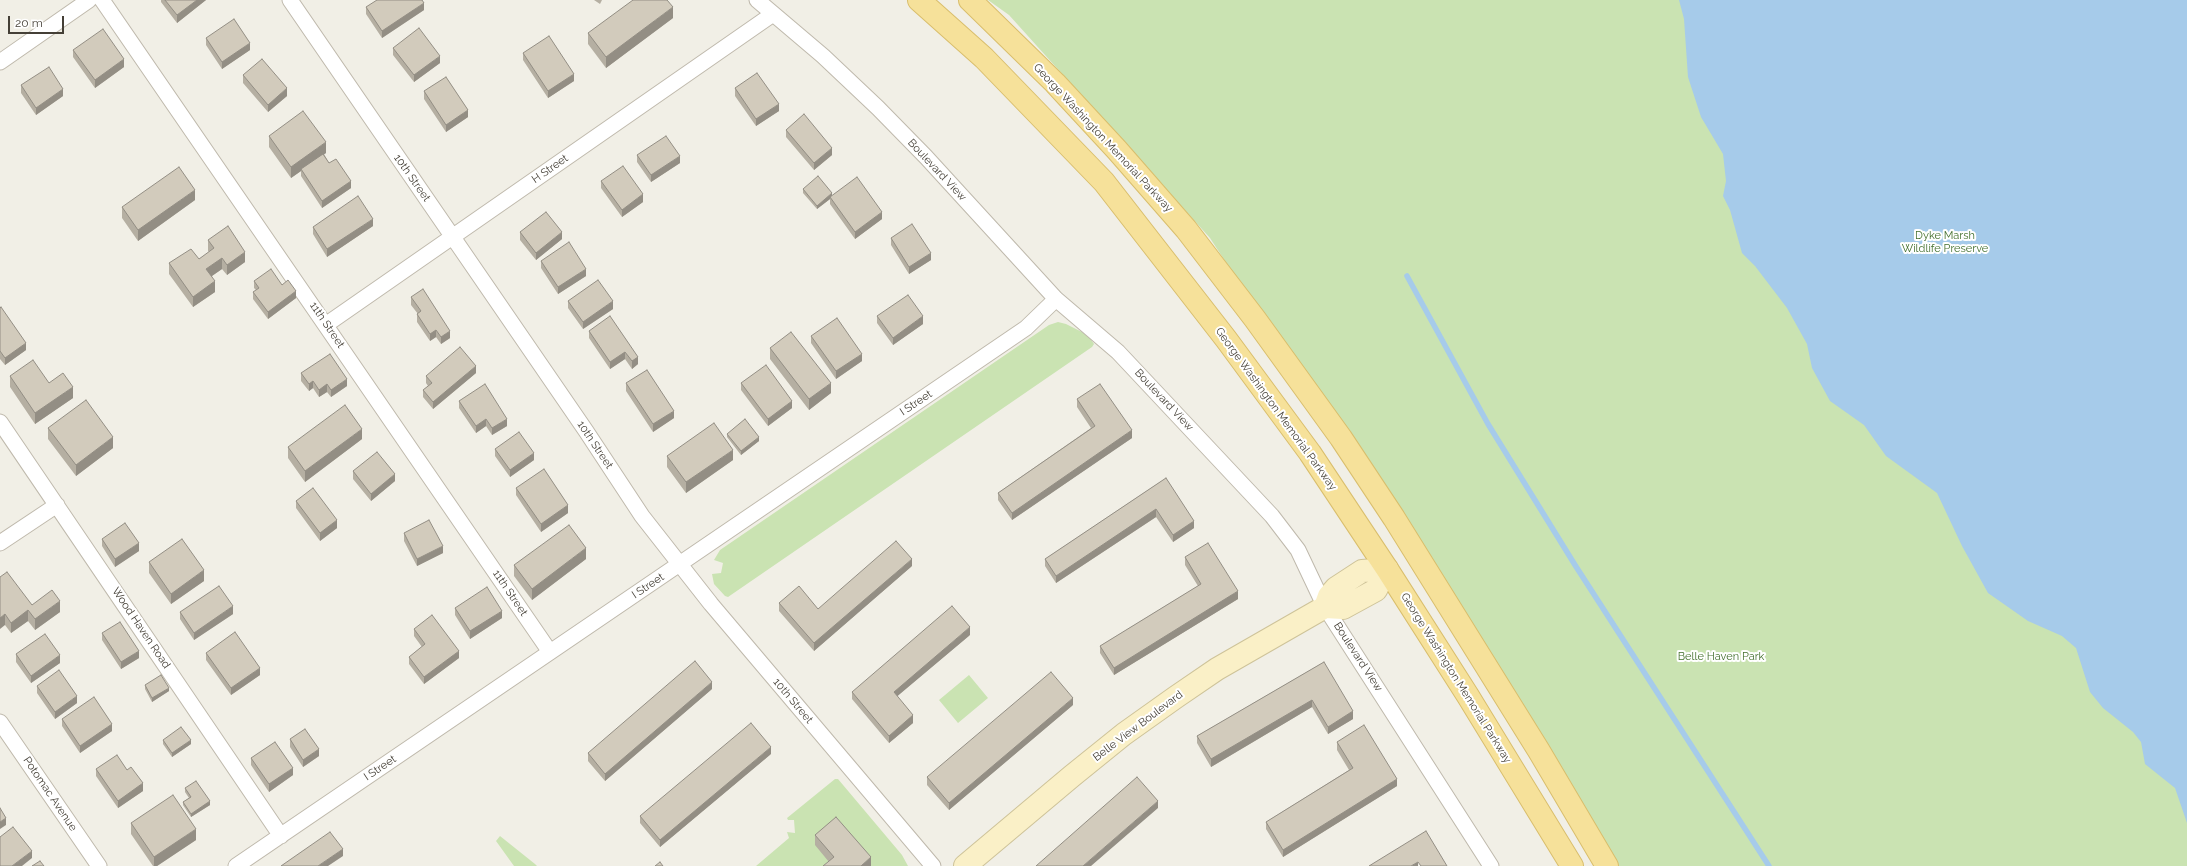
<!DOCTYPE html>
<html>
<head>
<meta charset="utf-8">
<style>
  body { margin:0 }
  #map { position:relative; width:2187px; height:866px; overflow:hidden; background:#f1efe6; font-family:Raleway,sans-serif }
  canvas { display:block }
  .scale { position:absolute; left:8px; top:16px; width:56px; height:18px; box-sizing:border-box; border:2px solid #443f36; border-top:0; padding-left:5px; font-size:12px; line-height:14px; white-space:nowrap; color:#443f36; -webkit-text-stroke:3px #fff; paint-order:stroke }
</style>
</head>
<body>
<div id="map">
<canvas width="2187" height="866"></canvas>
<div class="scale">20 m</div>
</div>
<script>
const ctx = document.querySelector('canvas').getContext('2d');
ctx.lineJoin = 'round';
function paint(path, color) { ctx.fillStyle = color; ctx.fill(path, 'evenodd'); }
const poly = rows => new Path2D(rows.map(r => 'M' + r).join(''));
function stroke(path, color, width, dash) { ctx.strokeStyle = color; ctx.lineWidth = width; ctx.lineCap = dash ? 'butt' : 'round'; ctx.setLineDash(dash || []); ctx.stroke(path); }
function label(font, color, halo, rows, align = 'center') {
  ctx.font = font + ' Raleway,sans-serif'; ctx.lineWidth = 4; ctx.setLineDash([]); ctx.textBaseline = 'middle'; ctx.strokeStyle = halo; ctx.fillStyle = color; for (const [text, x, y, turn = 0] of rows) {
    ctx.save(); ctx.translate(x, y); ctx.rotate((+turn || 0) * Math.PI / 180); ctx.textAlign = isNaN(turn) ? turn : align; if (halo) ctx.strokeText(text, 0, 0); ctx.fillText(text, 0, 0); ctx.restore();
  }
}
const green = poly([
  [988,0,2187,0,2187,866,1602,866,1415,552,1210,238,1009,15],
  [1058,322,1066,324,1088,335,1094,344,1092,347,728,597,725,596,714,584,712,574,721,573,723,563,714,560,720,550,1049,325],
  [969,675,988,698,958,723,939,700],
  [835,779,838,779,902,855,908,866,756,866,789,838,787,832,795,833,794,820,788,820,787,818],
  [500,836,535,864,537,866,514,866,496,841]
]);
const water = poly([
  [1679,0,2187,0,2187,823,2175,788,2145,764,2141,742,2133,732,2103,708,2090,692,2076,648,2062,636,2028,621,1988,593,1962,546,1937,493,1886,456,1864,425,1830,401,1812,368,1807,344,1787,308,1755,266,1742,253,1730,210,1723,196,1726,181,1723,154,1701,117,1688,77,1684,19]
]);
const stream = poly([
  [1407,276,1488,424,1575,565,1769,866]
]);
const minor = poly([
  [102,0,550,652],
  [290,0,586,431,642,516,711,604,933,866],
  [757,0,823,56,878,108,926,157,1056,299,1118,352,1272,516,1298,550,1325,607,1491,866],
  [0,62,89,0],
  [327,324,773,14],
  [0,422,281,836],
  [0,543,57,505],
  [0,722,99,866],
  [236,866,1026,328,1056,299]
]);
const secondary = poly([
  [1325,607,1329,596,1336,588,1362,571,1387,569],
  [965,866,1072,776,1124,734,1176,697,1217,669,1325,607,1343,608,1376,590,1387,569]
]);
const primary = poly([
  [919,0,984,58,1104,182,1226,339,1310,453,1387,569,1468,696,1572,866],
  [970,0,1055,83,1117,150,1186,229,1255,319,1341,438,1394,518,1539,751,1607,866]
]);
const wall = poly([
  [161,0,206,0,177,23,161,2],
  [594,0,602,0,600,4],
  [366,7,424,10,382,38,366,14],
  [673,18,606,68,588,44,588,33],
  [206,38,250,50,222,69,206,45],
  [393,48,440,63,414,82,393,55],
  [73,50,124,67,95,88,73,57],
  [523,53,574,81,548,98,523,60],
  [243,75,287,96,268,112,243,83],
  [21,85,63,96,36,115,21,93],
  [735,88,779,111,756,126,735,96],
  [424,91,468,117,446,132,424,99],
  [786,130,832,155,814,170,786,137],
  [269,136,326,153,324,154,329,163,351,188,322,208,301,176,301,171,291,178,269,147],
  [637,155,680,163,651,182,637,162],
  [601,181,643,202,622,217,601,188],
  [803,189,832,196,882,219,855,239,830,204,830,199,817,209,803,193],
  [195,200,138,241,122,218,122,207],
  [373,226,327,257,313,234,313,227],
  [520,232,562,239,536,260,520,240],
  [891,238,931,260,909,274,891,245],
  [208,240,245,262,227,275,222,269,212,276,215,292,193,307,169,274,169,263,199,259,209,252,208,251],
  [541,261,586,276,558,294,541,268],
  [254,281,296,298,268,319,253,299,253,292,256,290,254,288],
  [411,297,450,338,441,344,436,337,430,341,417,322,417,314,418,314,411,305],
  [568,301,613,309,583,329,568,308],
  [0,308,26,350,5,365,0,359],
  [877,316,923,324,893,345,877,323],
  [589,331,638,357,638,364,632,369,625,359,610,369,589,338],
  [811,336,862,361,836,379,811,343],
  [770,348,831,393,809,410,770,359],
  [301,373,347,386,331,397,327,392,319,397,313,388,309,391,301,381],
  [476,373,433,409,423,397,423,390,428,386,426,383,426,376],
  [10,376,49,383,73,398,35,424,10,387],
  [626,383,674,418,653,432,626,391],
  [741,383,792,408,768,426,741,390],
  [1077,399,1132,438,1012,520,998,500,998,493,1091,428,1077,407],
  [459,401,507,426,492,435,486,426,476,433,459,408],
  [48,428,113,448,76,476,48,439],
  [727,434,759,441,741,455,727,437],
  [362,439,305,482,288,458,288,447],
  [495,449,534,460,510,477,495,456],
  [667,456,733,460,686,493,667,467],
  [353,471,395,481,371,501,353,479],
  [1166,478,1194,528,1173,542,1156,517,1056,583,1045,566,1045,559],
  [516,488,568,513,541,532,516,495],
  [296,501,337,528,320,541,296,508],
  [404,533,443,553,417,566,404,541],
  [102,539,139,551,115,567,102,546],
  [1185,557,1238,599,1114,675,1100,653,1100,646,1198,586,1185,565],
  [586,559,532,600,514,576,514,565],
  [149,562,204,581,171,604,149,573],
  [912,566,814,651,779,611,779,603,818,609],
  [0,577,32,605,60,612,35,630,28,621,11,633,5,625],
  [455,608,502,618,470,639,455,615],
  [180,612,233,614,194,640,180,619],
  [414,629,459,658,424,684,409,664,409,657,422,647,414,636],
  [102,633,139,658,121,669,102,640],
  [970,635,897,696,913,723,889,743,852,699,852,692],
  [206,653,260,675,231,695,206,660],
  [16,654,60,663,31,683,16,662],
  [1324,662,1353,719,1328,734,1312,707,1211,767,1197,743,1197,736],
  [145,685,169,691,152,702,145,689],
  [37,686,77,703,55,719,37,693],
  [712,689,605,781,588,761,588,753],
  [1073,705,949,810,927,785,927,777],
  [62,719,112,731,80,753,62,726],
  [290,739,319,756,303,767,290,747],
  [163,740,191,744,172,757,163,744],
  [1337,742,1397,786,1283,857,1266,829,1266,822,1349,770,1337,750],
  [771,754,660,847,640,823,640,816],
  [251,758,293,775,269,792,251,765],
  [96,769,127,770,143,791,118,808,96,776],
  [185,788,210,805,191,817,183,805,183,802,189,798,185,792],
  [131,823,196,840,157,866,153,866,131,834],
  [815,835,871,866,829,862,815,845]
]);
const shadedWall = poly([
  [197,0,206,0,177,23,177,15],
  [424,3,424,10,382,38,382,31],
  [673,7,673,18,606,68,606,57],
  [250,43,250,50,222,69,222,62],
  [440,56,440,63,414,82,414,75],
  [124,59,124,67,95,88,95,80],
  [574,74,574,81,548,98,548,91],
  [287,88,287,96,268,112,268,105],
  [63,89,63,96,36,115,36,108],
  [779,104,779,111,756,126,756,119],
  [468,110,468,117,446,132,446,125],
  [326,142,326,153,302,170,301,169,301,171,291,178,291,167],
  [832,148,832,155,814,170,814,163],
  [680,156,680,163,651,182,651,175],
  [351,181,351,188,322,208,322,201],
  [195,190,195,200,138,241,138,230],
  [832,193,832,197,830,197,830,199,817,209,817,206],
  [643,194,643,202,622,217,622,210],
  [882,212,882,219,855,239,855,232],
  [373,219,373,226,327,257,327,249],
  [562,232,562,239,536,260,536,253],
  [245,252,245,262,227,275,227,265],
  [931,253,931,260,909,274,909,267],
  [222,258,222,269,206,280,206,269],
  [586,269,586,276,558,294,558,287],
  [215,281,215,292,193,307,193,297],
  [296,291,296,298,268,319,268,312],
  [613,301,613,309,583,329,583,322],
  [923,316,923,324,893,345,893,338],
  [436,330,436,337,430,341,430,334],
  [450,331,450,338,441,344,441,337],
  [26,343,26,350,5,365,5,358],
  [625,352,625,359,610,369,610,362],
  [862,354,862,361,836,379,836,371],
  [638,357,638,364,632,369,632,361],
  [476,366,476,373,433,409,433,402],
  [347,379,347,386,331,397,331,390],
  [313,381,313,388,309,391,309,384],
  [831,383,831,393,809,410,809,399],
  [327,384,327,392,319,397,319,390],
  [73,387,73,398,35,424,35,413],
  [792,401,792,408,768,426,768,419],
  [674,411,674,418,653,432,653,424],
  [486,419,486,426,476,433,476,426],
  [507,419,507,426,492,435,492,428],
  [362,429,362,439,305,482,305,471],
  [1132,430,1132,438,1012,520,1012,513],
  [113,437,113,448,76,476,76,465],
  [759,437,759,441,741,455,741,451],
  [733,450,733,460,686,493,686,482],
  [534,453,534,460,510,477,510,470],
  [395,474,395,481,371,501,371,494],
  [568,505,568,513,541,532,541,524],
  [1156,509,1156,517,1056,583,1056,576],
  [337,520,337,528,320,541,320,533],
  [1194,521,1194,528,1173,542,1173,535],
  [139,543,139,551,115,567,115,559],
  [443,546,443,553,417,566,417,559],
  [586,548,586,559,532,600,532,589],
  [912,559,912,566,814,651,814,643],
  [204,570,204,581,171,604,171,594],
  [1238,591,1238,599,1114,675,1114,668],
  [60,601,60,612,35,630,35,619],
  [233,606,233,614,194,640,194,633],
  [28,610,28,621,11,633,11,623],
  [502,611,502,618,470,639,470,631],
  [5,614,5,625,0,629,0,618],
  [970,627,970,635,894,699,894,692],
  [139,651,139,658,121,669,121,662],
  [459,651,459,658,424,684,424,677],
  [60,655,60,663,31,683,31,676],
  [260,668,260,675,231,695,231,688],
  [712,682,712,689,605,781,605,774],
  [169,688,169,691,152,702,152,698],
  [77,696,77,703,55,719,55,712],
  [1073,698,1073,705,949,810,949,803],
  [1312,700,1312,707,1211,767,1211,759],
  [1353,711,1353,719,1328,734,1328,727],
  [913,715,913,723,889,743,889,736],
  [112,724,112,731,80,753,80,746],
  [191,740,191,744,172,757,172,753],
  [771,747,771,754,660,847,660,840],
  [319,749,319,756,303,767,303,760],
  [293,768,293,775,269,792,269,784],
  [1397,779,1397,786,1283,857,1283,850],
  [143,783,143,791,118,808,118,801],
  [210,801,210,805,191,817,191,814],
  [1158,801,1158,808,1091,866,1083,866],
  [6,818,6,825,0,829,0,822],
  [196,829,196,840,157,866,154,866,154,857],
  [343,849,343,856,328,866,318,866],
  [32,851,32,858,22,866,12,866],
  [871,857,871,866,861,866],
  [1418,862,1418,866,1411,866]
]);
const building = poly([
  [165,0,197,0,177,15,165,0],
  [377,0,422,0,424,3,382,31,366,7,377,0],
  [633,0,667,0,673,7,606,57,588,33,633,0],
  [234,19,250,43,222,62,206,38,234,19],
  [419,28,440,56,414,75,393,48,419,28],
  [103,29,124,59,95,80,73,50,103,29],
  [549,36,574,74,548,91,523,53,549,36],
  [262,59,287,88,268,105,243,75,262,59],
  [49,67,63,89,36,108,21,85,49,67],
  [757,73,779,104,756,119,735,88,757,73],
  [446,77,468,110,446,125,424,91,446,77],
  [303,111,326,142,291,167,269,136,303,111],
  [804,114,832,148,814,163,786,130,804,114],
  [666,136,680,156,651,175,637,155,666,136],
  [323,154,329,163,336,159,351,181,322,201,301,169,323,154],
  [623,166,643,194,622,210,601,181,623,166],
  [179,167,195,190,138,230,122,207,179,167],
  [818,176,832,193,817,206,803,189,818,176],
  [857,177,882,212,855,232,830,197,857,177],
  [358,196,373,219,327,249,313,227,358,196],
  [546,212,562,232,536,253,520,232,546,212],
  [912,224,931,253,909,267,891,238,912,224],
  [228,226,245,252,227,265,222,258,206,269,215,281,193,297,169,263,191,249,199,259,214,248,208,240,228,226],
  [569,242,586,269,558,287,541,261,569,242],
  [271,269,282,285,288,280,296,291,268,312,253,292,259,288,254,281,271,269],
  [598,280,613,301,583,322,568,301,598,280],
  [423,289,450,331,441,337,436,330,430,334,417,314,421,311,411,297,423,289],
  [908,295,923,316,893,338,877,316,908,295],
  [1,307,26,343,5,358,0,351,0,308,1,307],
  [610,316,638,357,632,361,625,352,610,362,589,331,610,316],
  [837,318,862,354,836,371,811,336,837,318],
  [791,332,831,383,809,399,770,348,791,332],
  [460,347,476,366,433,402,423,390,432,383,426,376,460,347],
  [330,354,347,379,331,390,327,384,319,390,313,381,309,384,301,373,330,354],
  [33,360,49,383,63,373,73,387,35,413,10,376,33,360],
  [766,365,792,401,768,419,741,383,766,365],
  [647,370,674,411,653,424,626,383,647,370],
  [485,384,507,419,492,428,486,419,476,426,459,401,485,384],
  [1100,384,1132,430,1012,513,998,493,1095,426,1077,399,1100,384],
  [86,400,113,437,76,465,48,428,86,400],
  [345,405,362,429,305,471,288,447,345,405],
  [745,419,759,437,741,451,727,434,745,419],
  [714,423,733,450,686,482,667,456,714,423],
  [519,432,534,453,510,470,495,449,519,432],
  [377,452,395,474,371,494,353,471,377,452],
  [544,469,568,505,541,524,516,488,544,469],
  [1166,478,1194,521,1173,535,1156,509,1056,576,1045,559,1166,478],
  [313,488,337,520,320,533,296,501,313,488],
  [429,520,443,546,417,559,404,533,429,520],
  [125,523,139,543,115,559,102,539,125,523],
  [569,525,586,548,532,589,514,565,569,525],
  [182,539,204,570,171,594,149,562,182,539],
  [896,541,912,559,814,643,779,603,799,586,818,609,896,541],
  [1208,543,1238,591,1114,668,1100,646,1201,584,1185,557,1208,543],
  [7,572,32,605,52,590,60,601,35,619,28,610,11,623,5,614,0,618,0,577,7,572],
  [219,586,233,606,194,633,180,612,219,586],
  [487,587,502,611,470,631,455,608,487,587],
  [952,606,970,627,894,692,913,715,889,736,852,692,952,606],
  [432,615,459,651,424,677,409,657,425,644,414,629,432,615],
  [120,622,139,651,121,662,102,633,120,622],
  [235,632,260,668,231,688,206,653,235,632],
  [45,634,60,655,31,676,16,654,45,634],
  [695,661,712,682,605,774,588,753,695,661],
  [1324,662,1353,711,1328,727,1312,700,1211,759,1197,736,1324,662],
  [59,670,77,696,55,712,37,686,59,670],
  [1051,672,1073,698,949,803,927,777,1051,672],
  [161,675,169,688,152,698,145,685,161,675],
  [94,697,112,724,80,746,62,719,94,697],
  [751,723,771,747,660,840,640,816,751,723],
  [1364,725,1397,779,1283,850,1266,822,1353,768,1337,742,1364,725],
  [181,727,191,740,172,753,163,740,181,727],
  [305,729,319,749,303,760,290,739,305,729],
  [275,742,293,768,269,784,251,758,275,742],
  [117,755,127,770,131,767,143,783,118,801,96,769,117,755],
  [1137,777,1158,801,1083,866,1036,866,1137,777],
  [196,781,210,801,191,814,183,802,191,797,185,788,196,781],
  [173,795,196,829,154,857,131,823,173,795],
  [0,808,6,818,0,822,0,808],
  [836,817,871,857,861,866,823,866,834,857,815,835,836,817],
  [13,827,32,851,12,866,0,866,0,837,13,827],
  [1426,831,1447,866,1421,866,1418,862,1411,866,1369,866,1426,831],
  [330,832,343,849,318,866,281,866,330,832],
  [40,861,44,866,32,866,40,861],
  [660,862,663,866,655,866,660,862]
]);
const streetNames = [
  ["George Washington Memorial Parkway",1103,138,47],
  ["H Street",550,169,-35],
  ["Boulevard View",937,170,47],
  ["10th Street",412,178,55],
  ["11th Street",327,325,56],
  ["Boulevard View",1164,400,47],
  ["I Street",916,403,-34],
  ["George Washington Memorial Parkway",1276,409,54],
  ["10th Street",595,445,56],
  ["I Street",648,586,-34],
  ["11th Street",510,593,56],
  ["Wood Haven Road",141,628,56],
  ["Boulevard View",1358,657,57],
  ["George Washington Memorial Parkway",1456,678,58],
  ["10th Street",793,701,50],
  ["Belle View Boulevard",1138,726,-37],
  ["I Street",380,768,-34],
  ["Potomac Avenue",50,794,56]
];
const parkNames = [
  ["Dyke Marsh",1945,236],
  ["Wildlife Preserve",1945,249],
  ["Belle Haven Park",1721,657]
];
paint(green, '#cae3b2');
paint(water, '#a6cbea');
stroke(stream, '#a6cbea', 5.5);
stroke(minor, '#bfb9ac', 17);
stroke(secondary, '#cec399', 24);
stroke(primary, '#d9be6c', 24);
stroke(minor, '#fff', 15);
stroke(secondary, '#faf0c7', 22);
stroke(primary, '#f6e19a', 22);
paint(wall, '#b5afa2');
paint(shadedWall, '#938e84');
paint(building, '#d2cbbc');
stroke(building, '#938e84', 1);
label('11px', '#443f36', '#fff', streetNames);
label('11px', '#44702e', '#fff', parkNames);
</script>
</body>
</html>
